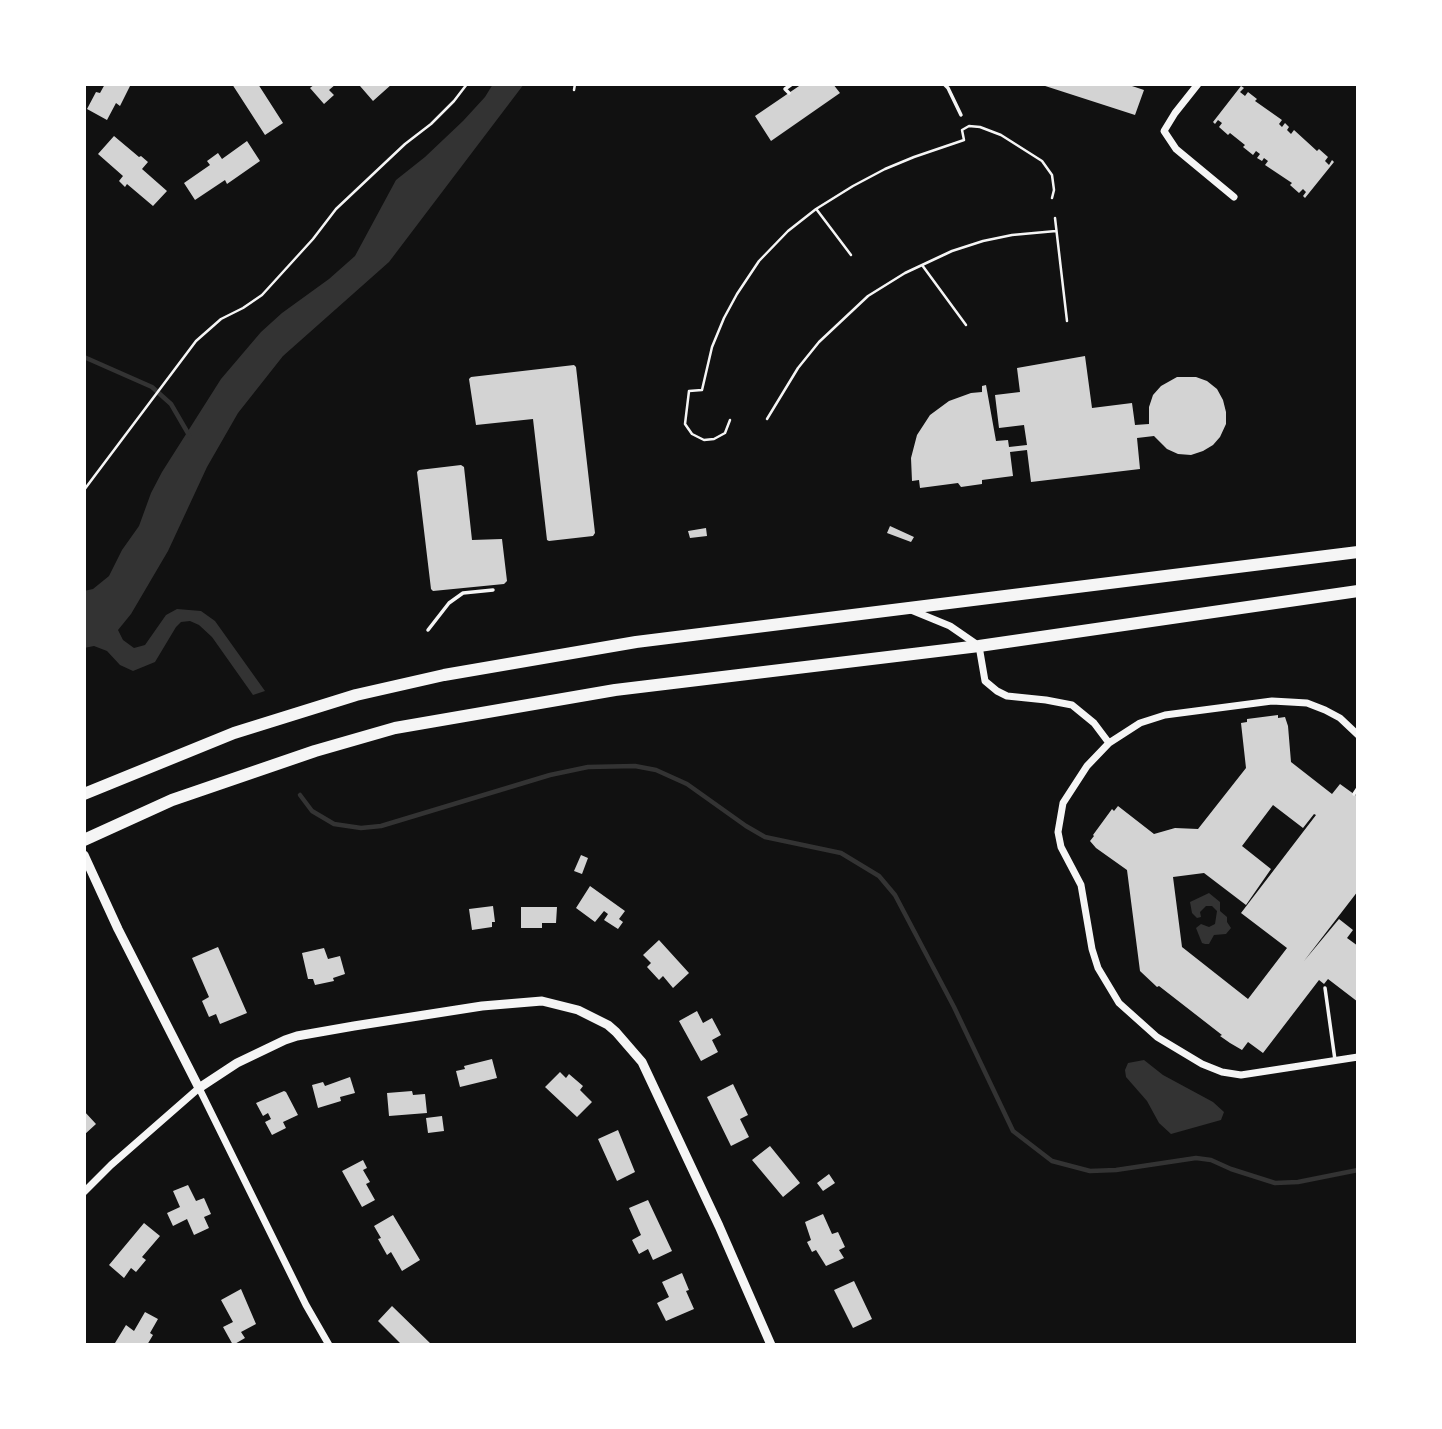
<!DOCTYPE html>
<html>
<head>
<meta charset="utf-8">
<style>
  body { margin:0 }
  #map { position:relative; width:1442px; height:1429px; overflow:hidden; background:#111; font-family:Karla,sans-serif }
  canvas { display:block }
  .frame { position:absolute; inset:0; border:86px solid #fff; pointer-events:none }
</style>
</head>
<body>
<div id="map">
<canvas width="1442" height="1429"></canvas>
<div class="frame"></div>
</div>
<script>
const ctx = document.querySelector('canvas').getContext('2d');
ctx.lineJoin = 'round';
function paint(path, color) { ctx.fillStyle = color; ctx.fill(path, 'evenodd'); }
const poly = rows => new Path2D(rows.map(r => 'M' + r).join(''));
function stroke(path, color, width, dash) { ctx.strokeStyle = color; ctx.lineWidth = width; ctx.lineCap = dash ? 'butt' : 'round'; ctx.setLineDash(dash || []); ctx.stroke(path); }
const water = poly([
  [493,84,524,84,389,262,283,356,238,413,207,467,168,551,131,614,118,630,123,640,134,648,145,645,166,615,177,609,201,611,215,621,265,691,253,695,212,637,199,625,190,621,181,622,176,627,155,662,133,671,120,665,107,651,94,646,84,648,84,591,93,589,109,576,122,550,139,526,151,493,162,472,221,379,261,332,282,313,329,279,355,256,396,180,425,157,463,121,485,97],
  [1209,893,1220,902,1220,911,1227,917,1227,922,1231,928,1226,934,1214,935,1209,944,1205,944,1202,943,1196,928,1201,924,1209,927,1215,924,1217,911,1212,906,1206,906,1200,912,1201,917,1197,918,1192,913,1190,902],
  [1144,1060,1163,1075,1213,1102,1224,1112,1221,1120,1171,1134,1159,1123,1147,1101,1126,1077,1125,1070,1128,1063]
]);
const stream = poly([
  [84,357,152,387,171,404,189,435],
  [300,795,312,811,334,824,361,828,381,826,550,775,588,767,635,766,656,770,687,784,746,826,765,837,841,853,879,876,895,895,954,1007,1013,1131,1052,1161,1090,1171,1116,1170,1196,1158,1211,1160,1231,1169,1275,1183,1298,1182,1358,1170]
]);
const building = poly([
  [105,84,131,84,120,106,116,103,107,120,87,109,96,92,100,93],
  [232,84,258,84,283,123,265,135],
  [315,84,336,84,329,90,334,95,324,104,310,88],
  [363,84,392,84,373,101,360,86],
  [802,84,833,84,840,93,771,141,755,116],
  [1039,84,1126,84,1144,90,1135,115],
  [1241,86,1244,88,1240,92,1245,96,1248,92,1257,99,1255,101,1282,120,1279,124,1282,127,1285,123,1289,127,1287,130,1291,134,1294,130,1317,151,1319,149,1328,157,1325,161,1329,165,1332,160,1334,162,1305,198,1303,196,1306,192,1303,189,1299,193,1290,185,1292,183,1265,165,1268,161,1264,158,1262,161,1257,158,1260,154,1256,151,1253,155,1243,147,1245,145,1230,133,1228,135,1219,127,1222,123,1218,120,1215,124,1213,122],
  [114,136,139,157,141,156,148,162,142,169,167,191,153,206,127,184,125,187,119,181,123,176,98,154],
  [247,141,260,161,227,184,225,180,195,200,184,183,210,165,207,161,218,153,222,159],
  [1085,356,1092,408,1132,403,1135,425,1149,424,1149,407,1153,395,1161,386,1177,377,1196,377,1207,381,1217,389,1223,400,1226,412,1226,424,1220,437,1213,445,1203,451,1191,455,1178,454,1167,449,1154,436,1137,438,1140,469,1031,482,1027,450,1010,452,1013,476,982,480,982,484,961,487,958,483,920,488,919,480,912,481,911,458,917,435,930,415,949,401,971,393,982,392,982,386,986,385,996,441,1008,440,1009,447,1027,445,1024,425,999,428,995,395,1020,392,1017,368],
  [574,365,576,367,595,533,593,536,549,541,547,540,533,419,476,425,469,379,471,377],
  [461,465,464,467,472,540,502,539,507,581,504,584,433,591,431,589,417,472,419,470],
  [890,526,914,537,911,542,887,533],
  [706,528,707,536,690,538,688,531],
  [1278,715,1278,718,1285,717,1288,726,1291,762,1332,794,1340,784,1358,797,1358,891,1304,961,1339,919,1353,930,1347,938,1358,946,1358,1002,1328,979,1324,984,1319,980,1263,1053,1248,1042,1242,1050,1230,1043,1220,1036,1222,1035,1159,986,1157,987,1140,971,1127,870,1096,848,1090,841,1094,836,1093,835,1112,809,1114,811,1118,806,1154,834,1175,828,1198,829,1246,768,1241,723,1247,722,1247,719],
  [1273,805,1303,828,1314,814,1316,815,1241,913,1287,948,1248,999,1182,947,1173,877,1204,873,1246,905,1271,869,1242,846],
  [581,855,588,858,582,874,574,871],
  [590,886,625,911,619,919,623,922,618,929,604,920,608,914,604,911,595,922,576,908],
  [493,906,495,922,492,922,492,927,472,930,469,909],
  [521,907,557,907,556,923,542,923,542,928,521,928],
  [659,940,689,973,673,988,663,976,659,980,647,967,651,963,643,955],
  [218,947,247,1013,220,1024,216,1014,209,1017,202,1001,209,997,192,958],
  [324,948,328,959,340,956,345,974,333,978,334,981,315,985,313,979,308,979,302,953],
  [697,1011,703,1023,712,1018,721,1035,712,1040,718,1052,701,1061,679,1021],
  [492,1059,497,1078,460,1087,456,1071,465,1069,464,1066],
  [560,1072,566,1078,569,1074,583,1086,580,1090,592,1102,577,1117,545,1087],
  [350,1077,355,1093,340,1097,341,1101,318,1108,312,1085,323,1082,325,1086],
  [733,1084,748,1115,740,1119,749,1137,731,1146,707,1097],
  [284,1091,286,1092,298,1115,283,1122,286,1128,272,1135,265,1122,271,1119,268,1113,263,1116,256,1103],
  [412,1091,413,1095,425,1094,427,1113,389,1116,387,1093],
  [84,1111,96,1124,84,1135],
  [442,1116,444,1131,428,1133,426,1118],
  [618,1130,635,1172,617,1181,598,1139],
  [770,1146,800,1183,783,1197,752,1160],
  [363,1160,367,1168,363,1170,370,1182,366,1184,375,1200,362,1207,342,1171],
  [829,1174,835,1183,823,1191,817,1183],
  [188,1185,196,1201,204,1198,211,1214,204,1217,209,1228,194,1235,187,1219,173,1226,167,1213,180,1207,173,1191],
  [648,1200,672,1251,653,1260,648,1249,639,1254,632,1240,641,1235,629,1208],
  [823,1214,832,1234,838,1232,845,1247,839,1250,844,1258,826,1266,816,1250,812,1252,807,1242,811,1240,805,1222],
  [393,1215,420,1260,402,1271,391,1252,387,1255,378,1239,381,1238,374,1226],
  [144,1223,160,1236,142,1257,146,1260,136,1272,131,1268,124,1278,109,1265],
  [682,1273,689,1290,686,1291,694,1309,666,1321,657,1303,669,1297,662,1282],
  [854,1281,872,1319,853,1328,834,1290],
  [241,1289,256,1324,241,1332,245,1338,233,1345,223,1327,233,1322,221,1300],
  [392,1306,432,1345,402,1345,378,1321],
  [145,1312,158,1319,150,1333,153,1335,147,1345,115,1343,126,1325,134,1331]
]);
const path = poly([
  [574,90,575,84],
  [817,210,851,255],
  [1055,218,1067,321],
  [922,265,966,325],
  [767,419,798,368,819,342,868,296,905,273,952,251,983,241,1012,235,1056,231],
  [730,420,725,433,714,439,704,440,692,434,685,424,689,391,702,390,712,347,724,318,737,294,759,261,788,231,816,209,853,186,885,169,914,157,964,140,962,130,969,126,980,127,1001,135,1042,161,1052,175,1054,190,1052,198],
  [84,490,196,341,221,319,243,308,262,295,313,239,336,209,405,144,431,124,454,101,467,84]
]);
const service = poly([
  [944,84,948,88,961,115],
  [789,93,785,89,792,84],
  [428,630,449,603,463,593,493,590],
  [1354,794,1358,788],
  [1325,988,1335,1060]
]);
const minor = poly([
  [1198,84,1175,113,1164,131,1176,149,1234,197],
  [911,610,950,626,979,646,985,681,997,691,1007,696,1046,700,1072,705,1094,723,1109,743],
  [1358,735,1340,718,1325,710,1307,703,1290,702,1272,701,1165,715,1140,723,1109,743,1087,766,1063,803,1058,832,1061,847,1081,885,1092,949,1098,968,1119,1003,1157,1037,1202,1064,1222,1072,1241,1075,1358,1057],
  [84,1192,111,1165,199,1088,306,1305,329,1345]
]);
const tertiary = poly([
  [84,855,118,929,199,1088,237,1063,285,1040,297,1036,354,1026,482,1006,542,1001,578,1010,608,1025,616,1032,642,1062,719,1226,771,1345]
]);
const trunk = poly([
  [84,794,234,733,356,695,444,675,636,642,1358,552],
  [84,840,172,800,315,751,395,728,615,690,979,646,1358,591]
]);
paint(water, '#333');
stroke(stream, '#333', 4.5);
paint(building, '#d3d3d3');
stroke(path, '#f5f5f5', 2.5);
stroke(service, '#f5f5f5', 3.5);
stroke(minor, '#f5f5f5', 7);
stroke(tertiary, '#f5f5f5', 9);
stroke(trunk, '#f5f5f5', 12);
</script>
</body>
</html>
